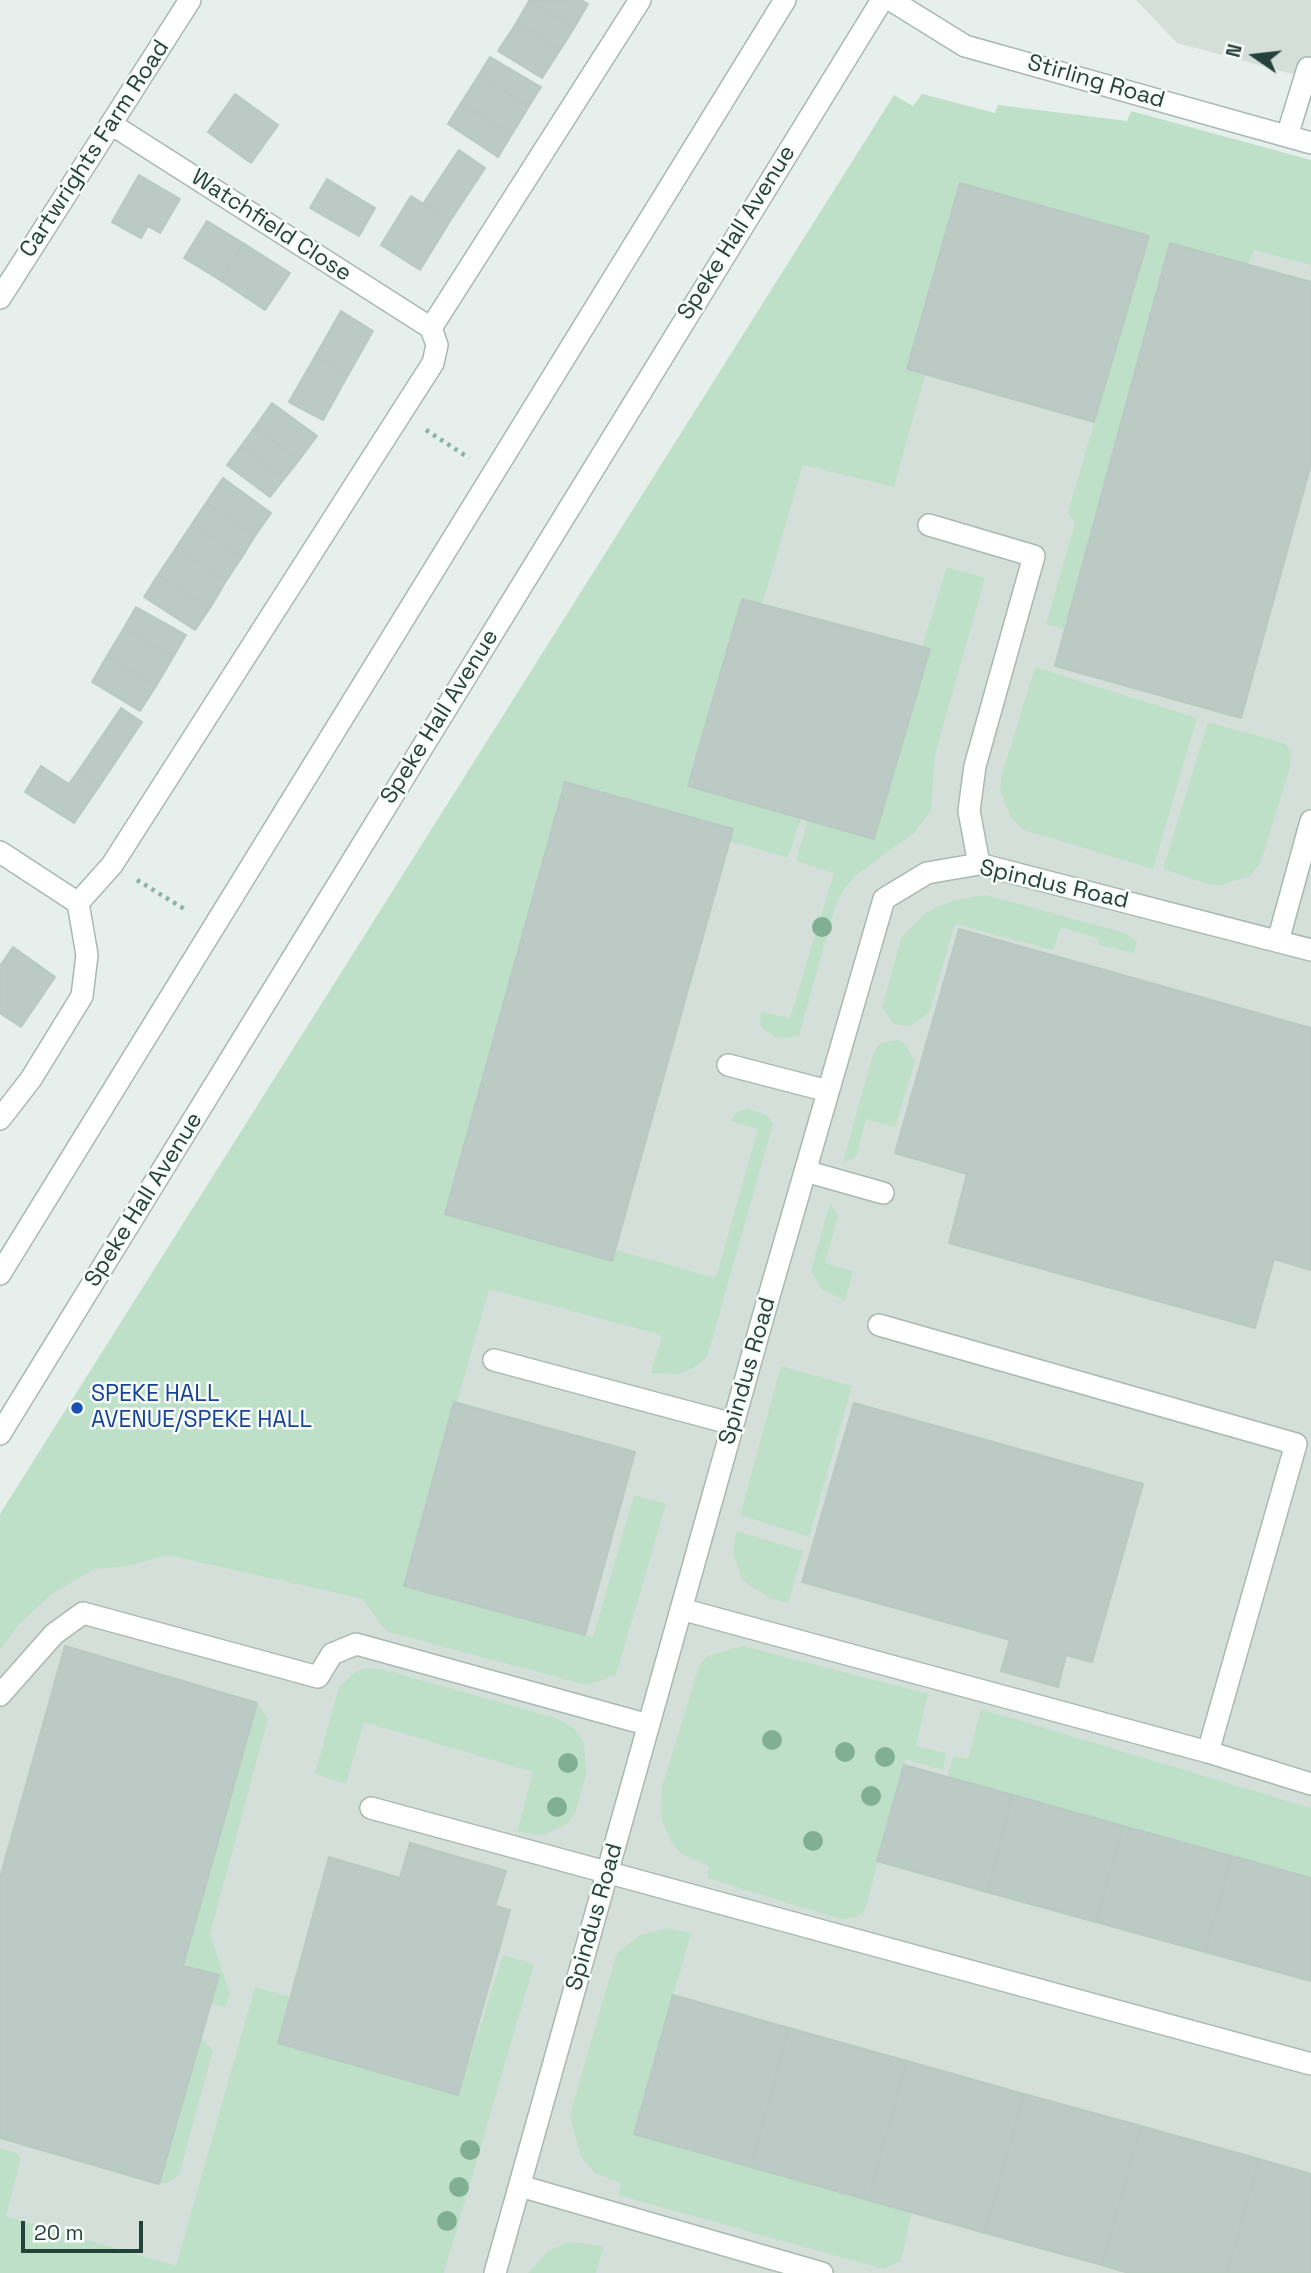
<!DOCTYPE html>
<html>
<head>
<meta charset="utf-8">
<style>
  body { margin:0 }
  #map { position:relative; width:1311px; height:2273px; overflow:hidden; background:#e6efeb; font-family:"Space Grotesk",sans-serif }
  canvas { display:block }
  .north { position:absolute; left:1220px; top:21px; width:70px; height:70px; -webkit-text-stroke:5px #f7fbf9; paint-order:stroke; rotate:284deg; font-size:19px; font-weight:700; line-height:28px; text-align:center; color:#24423a }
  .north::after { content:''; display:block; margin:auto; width:24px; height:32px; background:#24423a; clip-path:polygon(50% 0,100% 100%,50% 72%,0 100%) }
  .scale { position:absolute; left:21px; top:2221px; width:122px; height:32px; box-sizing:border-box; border:4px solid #24423a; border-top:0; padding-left:9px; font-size:21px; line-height:24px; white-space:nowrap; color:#24423a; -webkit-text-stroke:5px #f7fbf9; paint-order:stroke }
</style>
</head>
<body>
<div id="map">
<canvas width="1311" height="2273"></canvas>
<div class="north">N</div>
<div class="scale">20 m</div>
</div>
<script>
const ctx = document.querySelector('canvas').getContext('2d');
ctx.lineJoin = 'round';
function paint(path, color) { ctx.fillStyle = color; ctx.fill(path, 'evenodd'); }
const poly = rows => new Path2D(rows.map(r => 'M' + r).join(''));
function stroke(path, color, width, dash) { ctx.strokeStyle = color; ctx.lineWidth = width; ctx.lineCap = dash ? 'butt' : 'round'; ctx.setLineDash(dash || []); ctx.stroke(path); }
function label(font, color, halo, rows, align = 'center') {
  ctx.font = font + ' "Space Grotesk",sans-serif'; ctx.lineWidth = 5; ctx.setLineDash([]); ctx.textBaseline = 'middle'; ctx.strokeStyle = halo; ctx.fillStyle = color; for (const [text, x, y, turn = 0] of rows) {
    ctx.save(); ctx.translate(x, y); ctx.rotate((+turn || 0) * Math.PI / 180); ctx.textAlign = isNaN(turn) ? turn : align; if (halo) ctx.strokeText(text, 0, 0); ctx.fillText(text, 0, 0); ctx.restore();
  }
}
const built = poly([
  [1136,0,1311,0,1311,79,1177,43],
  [922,94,1311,200,1311,2273,0,2273,0,1546]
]);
const green = poly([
  [922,94,995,113,998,105,1127,121,1131,111,1311,160,1311,265,1254,250,1248,264,1170,243,1064,629,1046,624,1075,523,1068,513,1148,236,960,183,907,369,925,375,894,487,803,465,762,605,742,599,688,785,801,818,788,858,730,841,733,829,565,782,445,1214,612,1261,616,1250,716,1278,758,1129,731,1121,737,1112,747,1108,766,1115,773,1124,707,1358,693,1368,680,1374,651,1373,662,1335,489,1289,405,1586,593,1637,634,1495,666,1504,616,1675,586,1685,389,1632,380,1624,363,1599,168,1555,128,1566,94,1569,53,1593,20,1623,0,1650,0,1514,894,95,913,106],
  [947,567,985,578,935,755,931,810,914,833,856,875,843,890,835,907,799,1036,779,1039,763,1029,760,1023,761,1012,790,1018,834,873,796,861,808,820,930,649,922,647],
  [1035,667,1197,718,1153,869,1034,833,1023,829,1011,818,1000,791,1001,778],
  [1208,722,1286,744,1291,752,1290,767,1261,862,1250,876,1221,885,1207,884,1163,869],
  [986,895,1125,933,1137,941,1134,953,1098,945,1099,939,1061,927,1053,950,955,924,929,1013,910,1026,894,1024,882,1008,901,938,923,915,937,907,954,900],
  [898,1040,905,1044,915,1062,895,1127,866,1119,857,1154,852,1160,843,1162,874,1051,881,1043],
  [830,1203,838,1216,825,1263,853,1271,845,1301,822,1289,811,1270],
  [781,1366,852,1386,809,1537,740,1515],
  [736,1531,803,1551,788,1603,772,1599,743,1581,733,1555],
  [743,1646,928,1694,916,1746,946,1753,943,1770,905,1759,867,1903,864,1912,853,1918,840,1919,707,1878,709,1866,682,1854,672,1843,666,1830,661,1816,662,1787,699,1666,707,1656],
  [367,1668,381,1669,556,1718,574,1728,584,1743,586,1774,576,1811,567,1824,544,1835,517,1832,533,1772,364,1722,346,1784,315,1774,339,1687,356,1671],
  [257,1703,268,1719,210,1934,230,1994,225,2008,211,2003,218,1975,183,1966],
  [981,1709,1311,1808,1311,1878,947,1777,953,1756,968,1759],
  [668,1928,691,1933,634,2134,912,2212,901,2261,883,2269,618,2195,621,2183,595,2173,580,2155,570,2114,617,1953,641,1935],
  [503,1955,534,1964,444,2273,0,2273,0,2148,15,2152,21,2158,6,2216,176,2266,255,1987,290,1997,278,2043,458,2095],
  [201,2039,213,2050,179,2175,167,2183,159,2184],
  [568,2242,604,2246,596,2273,528,2273,548,2251]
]);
const building = poly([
  [581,0,588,4,574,28,529,1,581,0],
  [529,1,574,28,560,50,517,22,529,1],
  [517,22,560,50,542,78,498,51,517,22],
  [490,57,541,87,529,106,479,75,490,57],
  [479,75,529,106,512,134,461,103,479,75],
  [235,94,278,125,251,163,208,132,235,94],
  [461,103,512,134,498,157,448,124,461,103],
  [459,150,485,168,450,221,423,204,459,150],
  [139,175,180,199,160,233,148,226,141,238,112,222,139,175],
  [327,179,375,208,359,236,310,208,327,179],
  [960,183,1149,236,1094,422,907,369,960,183],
  [411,196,450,221,420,270,381,245,411,196],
  [207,221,243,243,220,280,184,258,207,221],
  [243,243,290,273,265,310,220,280,243,243],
  [1170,243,1311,282,1311,464,1241,718,1055,666,1170,243],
  [341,311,373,331,348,375,316,355,341,311],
  [316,355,348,375,323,420,289,402,316,355],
  [272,403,317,436,299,460,255,427,272,403],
  [255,427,299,460,284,479,241,446,255,427],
  [241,446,284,479,270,497,227,465,241,446],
  [223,478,271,513,255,536,206,503,223,478],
  [206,503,255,536,242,557,192,524,206,503],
  [192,524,242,557,226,581,176,548,192,524],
  [176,548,226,581,210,608,158,575,176,548],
  [158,575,210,608,195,630,144,597,158,575],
  [742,599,930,649,874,839,688,786,742,599],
  [136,607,186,635,173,657,124,628,136,607],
  [124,628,173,657,156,686,107,656,124,628],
  [107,656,156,686,140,711,92,682,107,656],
  [121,708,142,722,100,785,79,770,121,708],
  [41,766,69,784,79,770,100,785,74,823,25,792,41,766],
  [565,782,733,829,612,1261,445,1214,565,782],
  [959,929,1311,1028,1311,1270,1274,1259,1255,1328,949,1243,967,1174,895,1153,959,929],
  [13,947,55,977,21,1027,0,1013,0,966,13,947],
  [454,1402,635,1452,585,1635,404,1586,454,1402],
  [854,1403,1143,1484,1092,1662,1066,1655,1058,1687,1001,1671,1010,1640,802,1582,854,1403],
  [65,1646,257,1703,183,1966,219,1975,159,2184,0,2138,0,1878,65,1646],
  [904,1765,1013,1795,987,1892,877,1861,904,1765],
  [1013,1795,1123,1826,1096,1922,987,1892,1013,1795],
  [1123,1826,1232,1856,1205,1952,1096,1922,1123,1826],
  [410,1843,506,1871,495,1906,510,1910,458,2095,278,2043,329,1857,400,1878,410,1843],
  [1232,1856,1311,1878,1311,1981,1205,1952,1232,1856],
  [673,1995,789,2028,751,2167,634,2134,673,1995],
  [789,2028,907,2061,868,2200,751,2167,789,2028],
  [907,2061,1024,2094,985,2233,868,2200,907,2061],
  [1024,2094,1141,2126,1102,2265,985,2233,1024,2094],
  [1141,2126,1259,2159,1227,2273,1129,2273,1102,2265,1141,2126],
  [1259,2159,1311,2174,1311,2273,1227,2273,1259,2159]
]);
const path = poly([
  [426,430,469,458],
  [137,880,186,910]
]);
const minor = poly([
  [891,0,965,46,1311,143],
  [111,124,431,328],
  [1287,136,1308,68],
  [0,298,190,0],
  [431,328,640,0],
  [929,525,1034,556,975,766,969,811,979,864],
  [0,852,78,903,87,955,82,996,31,1079,0,1119],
  [78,903,112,865,433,363,437,345,431,328],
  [1278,941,1311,821],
  [728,1065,828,1091],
  [805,1171,883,1193],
  [0,1274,785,0],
  [879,1325,1296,1444,1208,1752],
  [494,1360,733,1424],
  [0,1434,882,0],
  [681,1609,1208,1752,1311,1784],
  [0,1695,54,1634,83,1613,318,1677,332,1654,356,1644,649,1725],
  [371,1808,1311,2064],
  [520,2186,822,2273],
  [495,2273,767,1303,884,899,927,873,979,864,1311,950]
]);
const trees = [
  [822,927],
  [772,1740],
  [845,1752],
  [885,1757],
  [568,1763],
  [871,1796],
  [557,1807],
  [813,1841],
  [470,2150],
  [459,2187],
  [447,2221]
];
const markers = [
  [77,1408,7,"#1a4fb4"]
];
const streetNames = [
  ["Stirling Road",1096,82,16],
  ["Cartwrights Farm Road",95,149,-57],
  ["Watchfield Close",271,226,33],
  ["Speke Hall Avenue",737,233,-58],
  ["Speke Hall Avenue",440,717,-58],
  ["Spindus Road",1054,885,13],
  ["Speke Hall Avenue",144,1200,-58],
  ["Spindus Road",748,1371,-74],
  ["Spindus Road",595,1917,-74]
];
const transitNames = [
  ["SPEKE HALL",91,1395],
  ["AVENUE/SPEKE HALL",91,1421]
];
paint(built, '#d4dfda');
paint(green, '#bfe0c8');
paint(building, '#bbcac4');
stroke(building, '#b8c9c2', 2);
stroke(minor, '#a8b8b2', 24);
stroke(path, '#86b3a5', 4.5, [3.5, 5]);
stroke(minor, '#fff', 21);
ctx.fillStyle = '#80af93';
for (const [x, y] of trees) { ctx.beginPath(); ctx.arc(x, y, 10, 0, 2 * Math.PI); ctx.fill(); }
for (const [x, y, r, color] of markers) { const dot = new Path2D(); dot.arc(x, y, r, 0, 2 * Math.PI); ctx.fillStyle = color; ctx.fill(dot); stroke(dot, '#f7fbf9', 2.5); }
label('23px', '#24423a', '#f7fbf9', streetNames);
label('23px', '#164399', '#f7fbf9', transitNames, 'left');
</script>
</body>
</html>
